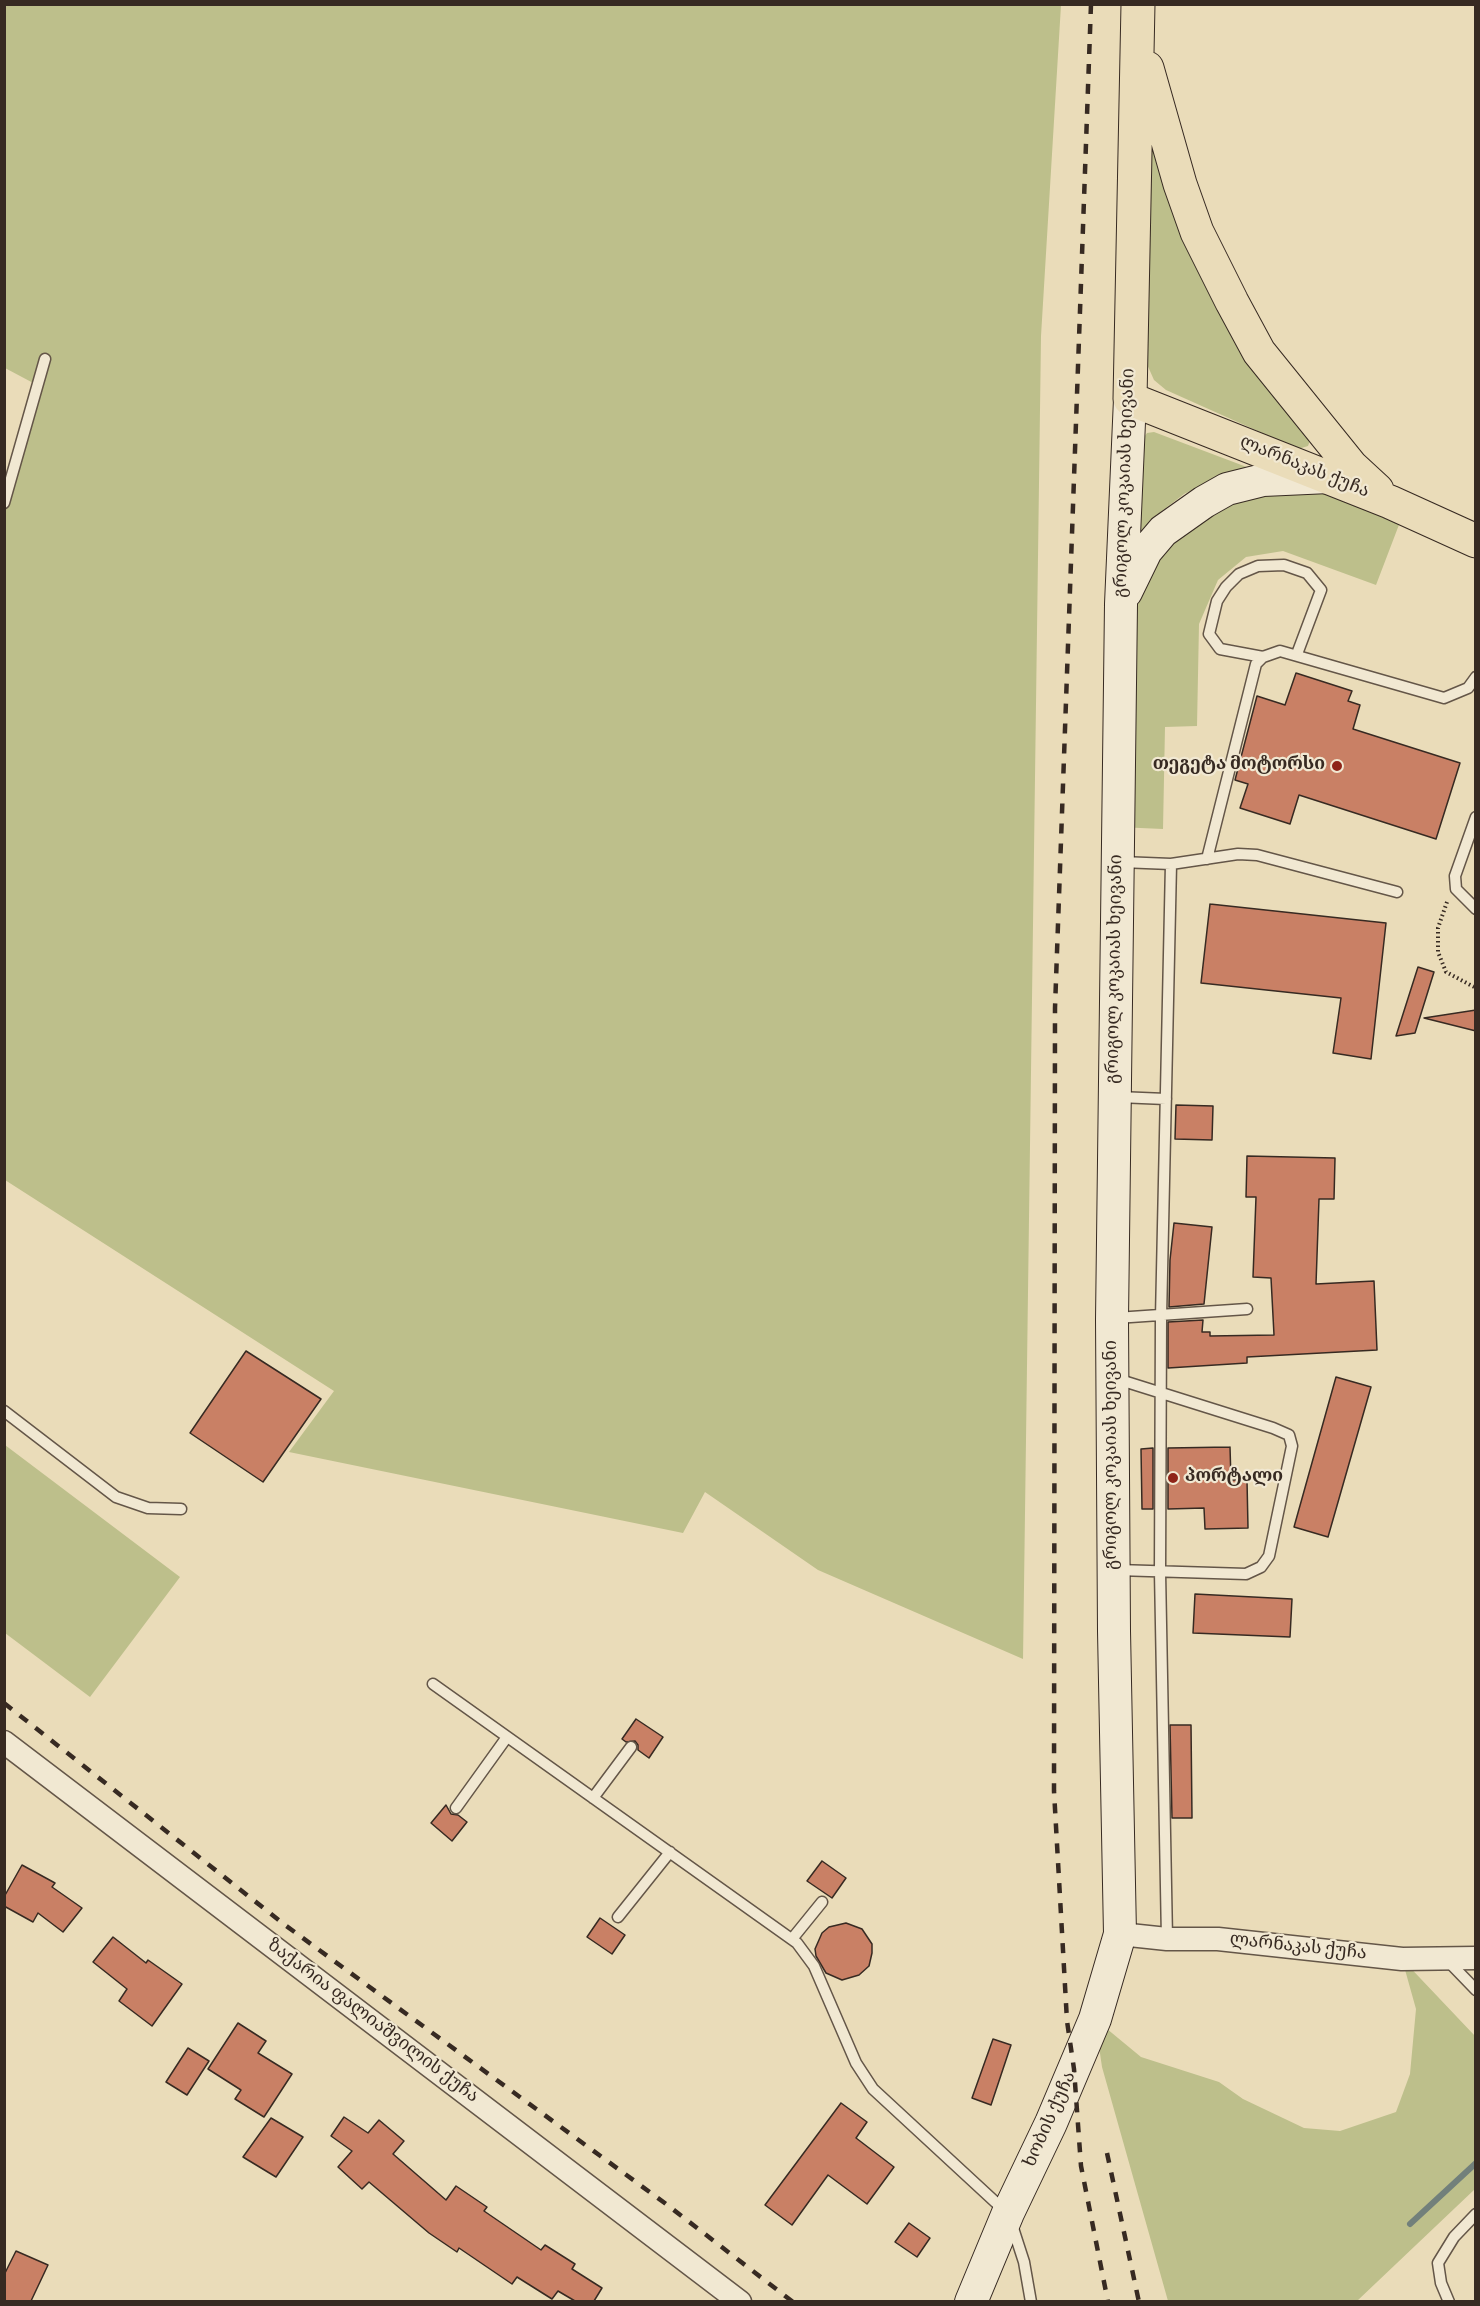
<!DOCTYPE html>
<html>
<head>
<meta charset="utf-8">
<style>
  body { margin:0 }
  #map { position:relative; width:1480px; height:2306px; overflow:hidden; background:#eadcb9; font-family:Vollkorn,serif }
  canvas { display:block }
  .frame { position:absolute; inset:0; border:6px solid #372a22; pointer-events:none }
</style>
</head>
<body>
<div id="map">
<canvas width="1480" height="2306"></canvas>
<div class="frame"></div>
</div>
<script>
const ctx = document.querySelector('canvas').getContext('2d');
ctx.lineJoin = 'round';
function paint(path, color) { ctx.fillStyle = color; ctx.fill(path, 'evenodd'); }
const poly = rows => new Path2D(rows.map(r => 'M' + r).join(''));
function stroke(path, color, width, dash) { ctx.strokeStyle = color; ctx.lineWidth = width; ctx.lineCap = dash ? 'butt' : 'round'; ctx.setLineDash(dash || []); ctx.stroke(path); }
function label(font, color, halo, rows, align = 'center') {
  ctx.font = font + ' Vollkorn,"Noto Serif Georgian",serif'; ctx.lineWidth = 4.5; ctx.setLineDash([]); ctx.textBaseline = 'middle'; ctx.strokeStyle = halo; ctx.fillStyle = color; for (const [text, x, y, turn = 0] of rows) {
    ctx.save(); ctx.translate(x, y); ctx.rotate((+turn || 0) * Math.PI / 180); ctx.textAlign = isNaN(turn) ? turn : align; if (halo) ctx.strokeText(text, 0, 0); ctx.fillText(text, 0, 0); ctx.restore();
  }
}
const green = poly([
  [4,5,1061,5,1041,336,1023,1659,818,1570,705,1492,683,1533,289,1452,334,1391,5,1180,4,503,37,385,5,368],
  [1157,147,1161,154,1167,197,1182,237,1311,438,1308,446,1298,449,1166,390,1154,380,1146,362,1149,148],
  [1154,432,1252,469,1212,480,1184,494,1162,511,1140,534,1140,443,1147,433],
  [1263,480,1405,509,1376,585,1283,551,1246,557,1218,580,1199,624,1197,726,1165,727,1163,829,1118,827,1121,604,1146,551],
  [5,1445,180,1577,90,1697,5,1633],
  [1402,1959,1475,2036,1475,2189,1357,2301,1168,2301,1102,2067,1095,2019,1141,2057,1219,2082,1243,2099,1304,2128,1340,2131,1396,2112,1410,2074,1416,2009]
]);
const stream = poly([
  [1410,2224,1476,2163]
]);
const building = poly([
  [1296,673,1352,691,1348,701,1360,705,1353,729,1460,763,1436,839,1299,795,1290,824,1240,808,1248,784,1235,780,1257,696,1285,705,1296,673],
  [1210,904,1386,923,1371,1059,1333,1053,1341,998,1201,983,1210,904],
  [1418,967,1434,972,1415,1033,1396,1036,1418,967],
  [1476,1010,1476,1031,1424,1018,1476,1010],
  [1176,1105,1213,1106,1212,1140,1175,1139,1176,1105],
  [1247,1156,1335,1158,1334,1199,1319,1199,1316,1284,1374,1281,1377,1350,1247,1357,1247,1363,1168,1368,1168,1322,1203,1320,1202,1332,1210,1332,1210,1336,1274,1335,1271,1278,1253,1277,1256,1197,1246,1197,1247,1156],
  [1174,1223,1212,1227,1204,1304,1169,1307,1170,1260,1174,1223],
  [246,1351,321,1399,263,1482,190,1433,246,1351],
  [1336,1377,1371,1387,1328,1537,1294,1527,1336,1377],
  [1230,1447,1231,1480,1247,1480,1248,1528,1205,1529,1204,1508,1168,1509,1168,1448,1230,1447],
  [1153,1448,1153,1509,1142,1509,1141,1449,1153,1448],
  [1195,1594,1292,1599,1290,1637,1193,1633,1195,1594],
  [636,1719,663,1737,649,1758,638,1750,638,1745,635,1741,626,1742,622,1739,636,1719],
  [1170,1725,1191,1725,1192,1818,1172,1818,1170,1725],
  [446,1805,451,1814,458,1815,467,1822,452,1841,431,1823,446,1805],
  [822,1861,846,1878,832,1898,807,1881,822,1861],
  [22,1865,55,1883,52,1887,82,1908,63,1932,38,1913,33,1922,4,1906,4,1897,22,1865],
  [600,1918,625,1935,612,1954,587,1937,600,1918],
  [846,1923,862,1929,872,1944,872,1953,869,1966,859,1975,842,1980,826,1973,816,1956,815,1949,822,1933,829,1927,846,1923],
  [113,1937,146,1963,148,1960,182,1984,152,2026,119,2001,127,1989,93,1962,113,1937],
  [238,2023,266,2041,258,2053,292,2074,264,2117,235,2099,241,2090,208,2069,238,2023],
  [993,2039,1011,2045,991,2105,972,2098,993,2039],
  [188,2048,209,2061,187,2095,166,2082,188,2048],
  [841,2103,867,2122,856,2138,894,2167,867,2204,828,2175,792,2225,765,2205,841,2103],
  [344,2117,368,2133,379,2120,404,2141,393,2154,446,2200,456,2186,487,2207,484,2211,541,2250,545,2245,575,2264,572,2269,602,2288,594,2301,575,2301,558,2291,552,2299,517,2277,512,2284,459,2248,457,2252,429,2233,369,2182,362,2189,338,2167,352,2151,331,2136,344,2117],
  [271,2118,303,2137,276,2177,243,2157,271,2118],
  [909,2223,930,2238,917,2257,895,2242,909,2223],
  [16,2251,48,2265,31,2301,4,2301,4,2275,16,2251]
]);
const path = poly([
  [1447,902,1438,928,1438,952,1446,972,1476,988]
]);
const lane = poly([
  [4,503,45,359],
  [1263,657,1220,649,1209,634,1217,601,1226,587,1239,574,1258,566,1284,565,1307,573,1321,590,1297,654],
  [1476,817,1455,876,1456,889,1476,909],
  [1207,859,1256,664,1263,657,1280,651,1444,698,1468,688,1476,677],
  [1121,862,1171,864,1238,854,1257,855,1397,892],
  [1118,1097,1166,1099],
  [1116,1318,1247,1309],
  [1117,1379,1273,1428,1289,1435,1292,1446,1269,1556,1261,1567,1246,1574,1117,1570],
  [4,1411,116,1497,148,1508,181,1509],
  [433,1684,797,1943,814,1966,856,2063,873,2089,1005,2211],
  [593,1798,631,1747],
  [456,1808,507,1737],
  [618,1917,670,1852],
  [792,1939,822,1902],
  [1167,1939,1160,1572,1161,1317,1171,864],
  [1447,1960,1476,1990],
  [1012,2225,1024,2262,1031,2302],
  [1449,2302,1441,2283,1438,2263,1454,2237,1476,2214]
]);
const street = poly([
  [4,1742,740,2302],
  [1120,1934,1167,1939,1218,1939,1402,1959,1476,1958]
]);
const secondary = poly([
  [1126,592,1146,551,1163,531,1204,502,1227,489,1263,480,1329,477],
  [971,2302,1008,2213,1051,2123,1095,2019,1120,1934,1114,1631,1112,1319,1121,604,1130,399]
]);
const highway = poly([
  [1138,4,1130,399,1390,502,1476,541],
  [1147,68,1180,184,1197,232,1232,302,1259,352,1351,466,1377,490]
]);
const rail = poly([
  [1091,4,1055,1008,1054,1791,1067,2021,1074,2069,1081,2166,1108,2302],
  [4,1703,285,1925,666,2204,793,2302],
  [1107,2153,1139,2302]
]);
const markers = [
  [1337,766,6,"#8f2418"],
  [1173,1478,6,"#8f2418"]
];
const streetNames = [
  ["ლარნაკას ქუჩა",1304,468,22],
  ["გრიგოლ კოკაიას ხეივანი",1126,483,-88],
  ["გრიგოლ კოკაიას ხეივანი",1116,969,-89],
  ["გრიგოლ კოკაიას ხეივანი",1113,1455,-90],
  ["ლარნაკას ქუჩა",1298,1948,6],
  ["ზაქარია ფალიაშვილის ქუჩა",372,2022,37],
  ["ხობის ქუჩა",1051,2120,-66]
];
const poiNames = [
  ["თეგეტა მოტორსი",1325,766],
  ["პორტალი",1185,1478,"left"]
];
paint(green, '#bdbf8b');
stroke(stream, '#72807b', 6);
paint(building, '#c98065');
stroke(building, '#372a22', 1.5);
stroke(lane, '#645648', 13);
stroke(street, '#645648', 25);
stroke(secondary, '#372a22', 34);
stroke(highway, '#372a22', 35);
stroke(path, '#372a22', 4, [1.5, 3]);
stroke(lane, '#f1e8d2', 10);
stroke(street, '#f1e8d2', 22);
stroke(secondary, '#f1e8d2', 32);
stroke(highway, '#eadcb9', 33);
stroke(rail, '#372a22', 4.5, [10, 10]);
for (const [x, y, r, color] of markers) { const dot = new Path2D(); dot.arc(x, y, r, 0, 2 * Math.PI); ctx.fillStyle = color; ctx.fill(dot); stroke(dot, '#f1e8d2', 2); }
label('18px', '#372a22', '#f1e8d2', streetNames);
label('bold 18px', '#372a22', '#f1e8d2', poiNames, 'right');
</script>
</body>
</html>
